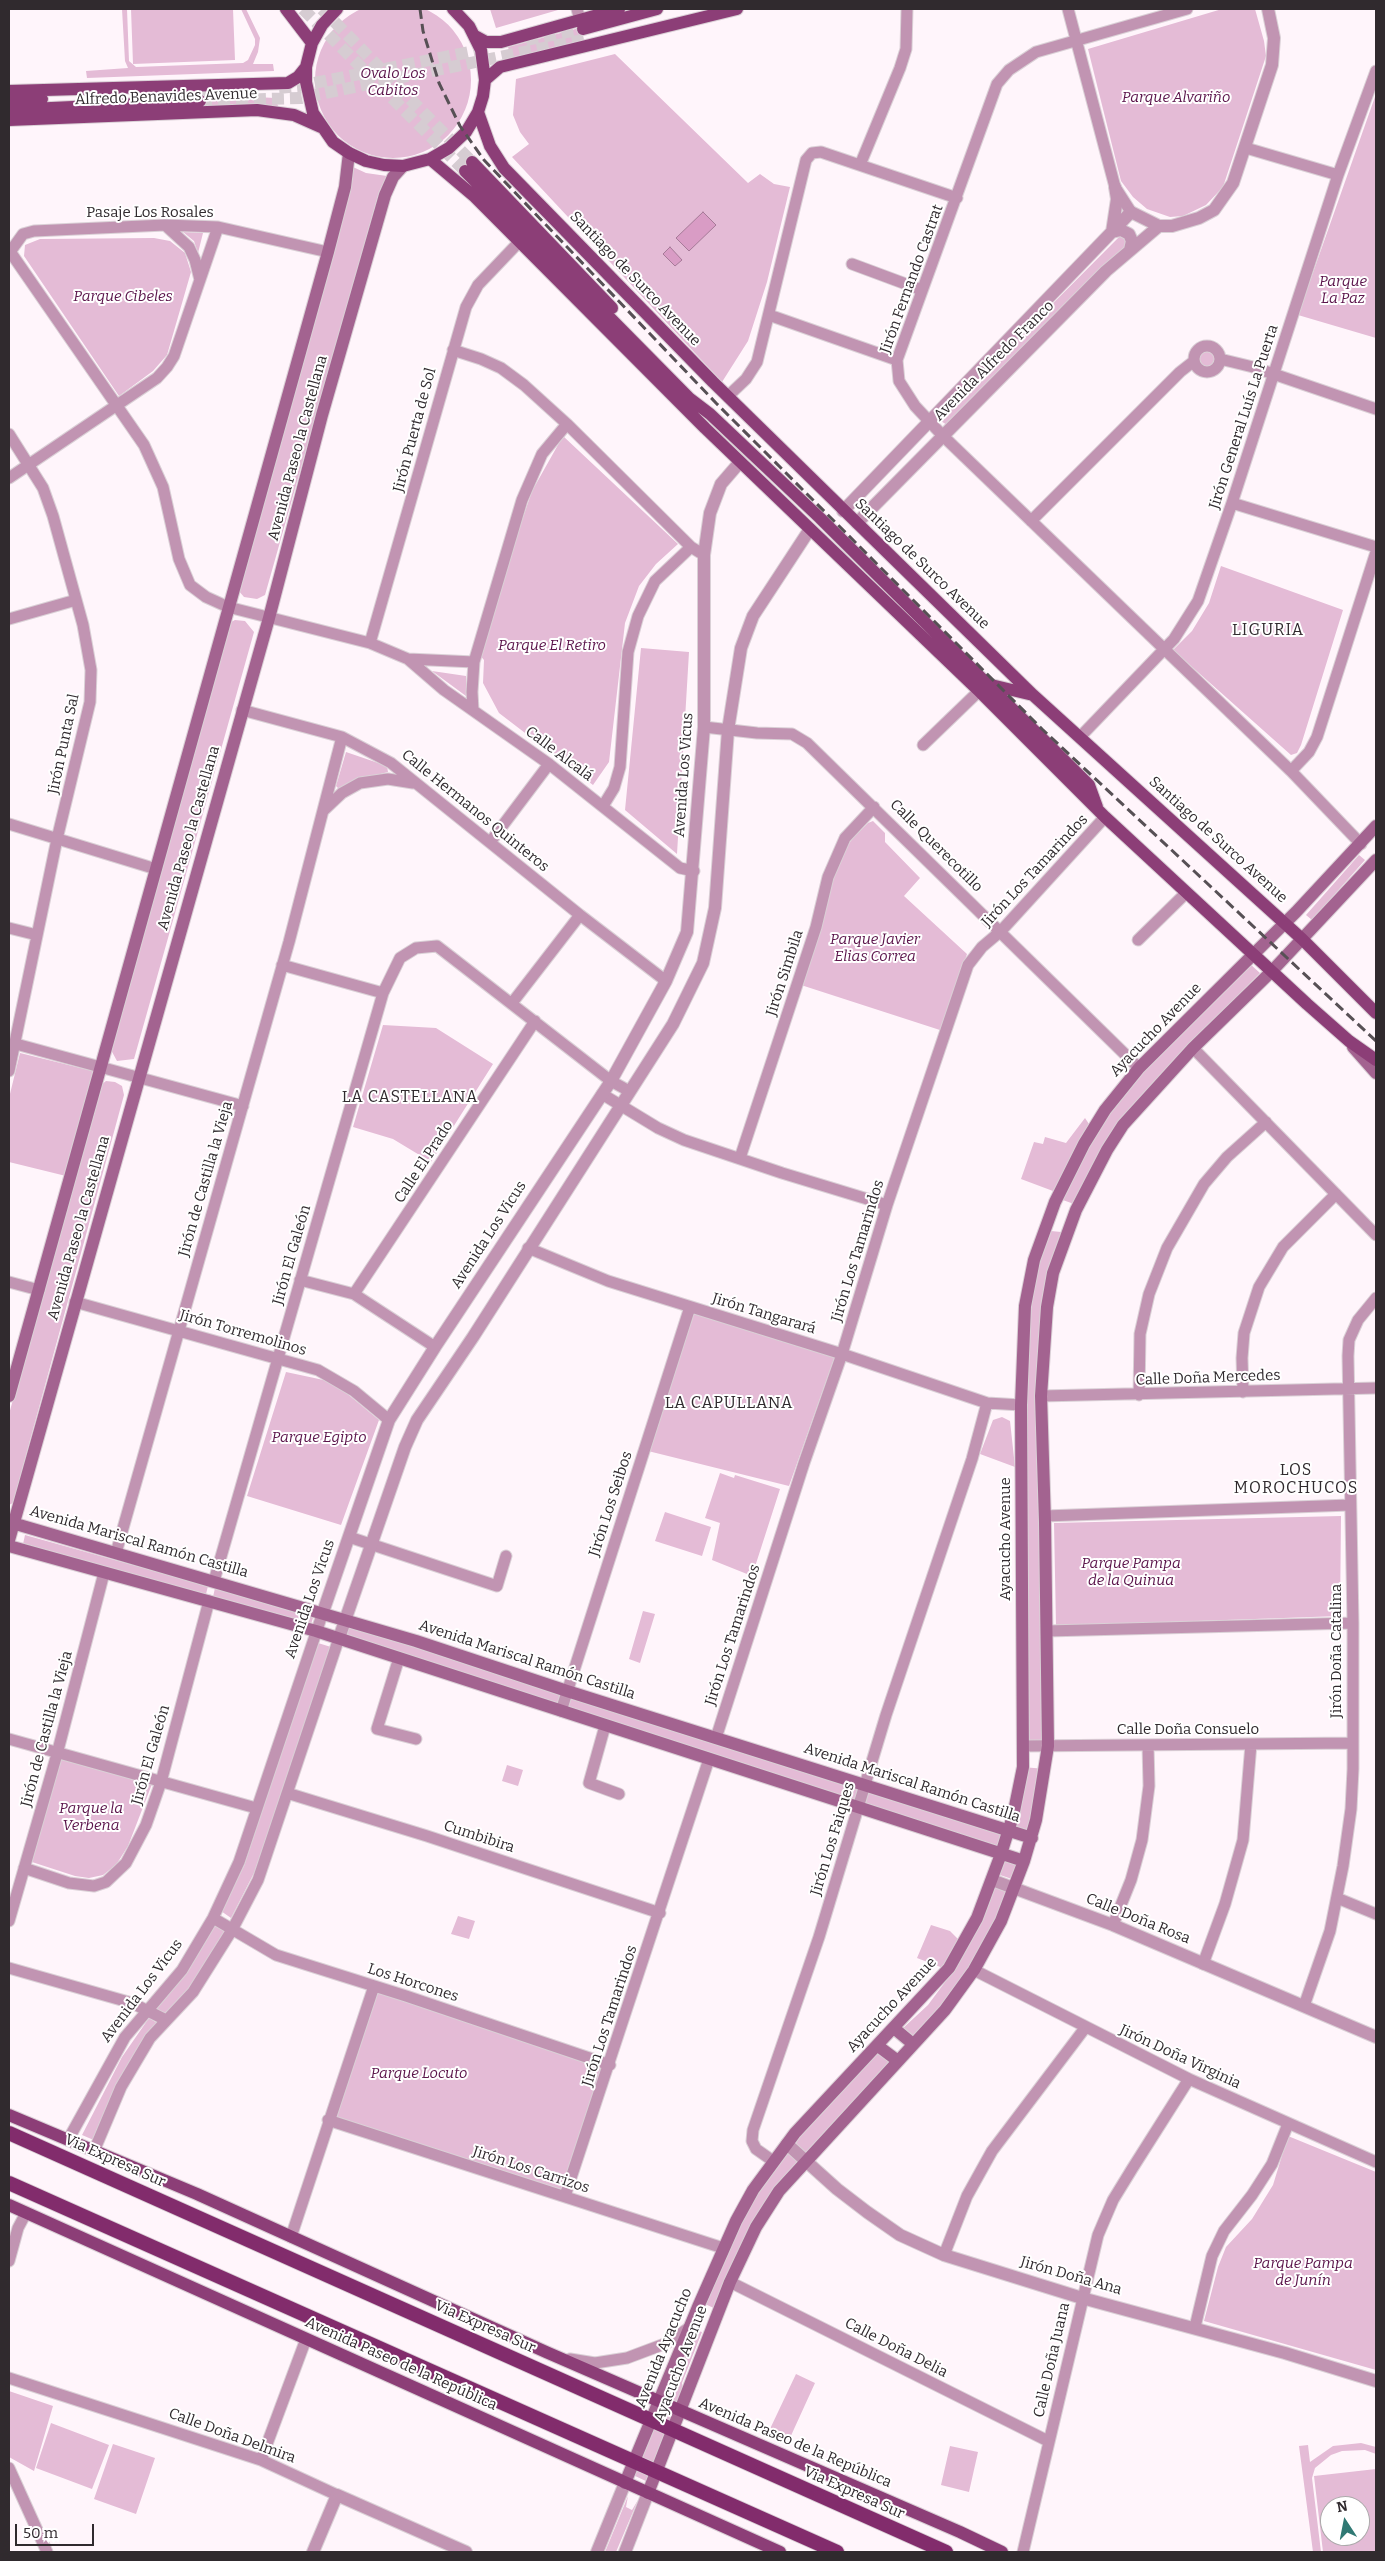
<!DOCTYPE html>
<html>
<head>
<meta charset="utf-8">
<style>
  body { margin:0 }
  #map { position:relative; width:1385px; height:2561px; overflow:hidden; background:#fff5fb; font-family:Bitter,serif }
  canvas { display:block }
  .frame { position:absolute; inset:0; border:10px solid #302a2e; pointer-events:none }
  .north { position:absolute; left:1320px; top:2496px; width:50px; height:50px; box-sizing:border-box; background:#fff; border:1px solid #acaaab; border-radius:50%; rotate:349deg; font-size:14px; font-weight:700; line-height:20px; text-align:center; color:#302a2e }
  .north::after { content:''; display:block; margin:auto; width:18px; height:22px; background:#307974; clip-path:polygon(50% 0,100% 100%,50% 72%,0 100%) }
  .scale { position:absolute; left:15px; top:2524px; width:79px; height:22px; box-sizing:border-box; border:2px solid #302a2e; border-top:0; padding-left:6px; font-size:15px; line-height:18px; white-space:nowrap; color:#302a2e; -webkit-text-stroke:4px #fff; paint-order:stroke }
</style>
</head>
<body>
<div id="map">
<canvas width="1385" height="2561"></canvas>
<div class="frame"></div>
<div class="north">N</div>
<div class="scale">50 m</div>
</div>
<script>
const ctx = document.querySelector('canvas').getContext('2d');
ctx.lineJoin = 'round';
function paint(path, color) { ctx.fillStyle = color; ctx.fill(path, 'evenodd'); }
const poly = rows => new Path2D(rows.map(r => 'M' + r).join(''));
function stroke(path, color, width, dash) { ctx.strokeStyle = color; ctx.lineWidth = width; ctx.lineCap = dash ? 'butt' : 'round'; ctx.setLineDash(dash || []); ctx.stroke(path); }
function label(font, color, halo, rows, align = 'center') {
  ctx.font = font + ' Bitter,serif'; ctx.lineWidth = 4; ctx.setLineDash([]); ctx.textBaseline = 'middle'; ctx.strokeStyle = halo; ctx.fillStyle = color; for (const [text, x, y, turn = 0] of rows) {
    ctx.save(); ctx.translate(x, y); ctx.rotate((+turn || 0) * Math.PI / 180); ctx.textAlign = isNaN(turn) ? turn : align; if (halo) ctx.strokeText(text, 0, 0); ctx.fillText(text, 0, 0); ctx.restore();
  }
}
const green = poly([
  '315 80a78 78 0 1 1 156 0a78 78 0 1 1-156 0Z',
  [122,9,127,9,129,61,136,67,243,63,248,60,255,45,255,39,241,9,246,9,260,38,258,52,253,64,273,64,274,71,87,78,86,71,128,68,125,61],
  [131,9,233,9,235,60,133,64],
  [490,9,557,9,558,10,496,28],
  [1222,9,1255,9,1264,41,1266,56,1223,187,1206,205,1183,216,1170,217,1147,209,1133,197,1121,181,1088,49],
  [579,28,583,42,512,61,508,47],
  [615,54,748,183,760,174,774,184,790,187,767,282,748,341,722,382,512,157,529,144,520,132,513,115,516,79],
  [204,90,255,90,256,97,275,98,278,106,205,109],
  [1376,94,1376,338,1298,315],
  [353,167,366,173,387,176,379,192,265,595,257,599,244,597,238,590,352,183],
  [183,232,203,233,198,253,194,241],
  [1121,235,1126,236,1127,248,947,425,938,419],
  [154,238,170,241,185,253,191,272,167,355,153,371,119,396,24,256,25,245,40,239],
  '1199 359a8 8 0 1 1 16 0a8 8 0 1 1-16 0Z',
  [563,436,678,544,656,564,639,586,625,623,609,762,593,785,499,713,483,683,484,660,477,652,532,491],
  [1221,566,1343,610,1301,745,1297,753,1291,755,1173,650,1192,631,1209,603],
  [235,620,245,621,254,632,134,1059,117,1061,111,1050,229,623],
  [641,648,689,652,677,854,625,810],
  [432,671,466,676,466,696],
  [346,752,387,766,388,772,350,782,339,789,336,786],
  [873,821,885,833,885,842,920,878,904,896,967,954,943,1031,801,985,830,885,842,855,852,839,868,823],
  [1359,855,1365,860,1312,920,1306,915],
  [1250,964,1260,973,1151,1085,1074,1204,1060,1199,1109,1111,1143,1071],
  [383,1025,436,1028,493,1064,431,1162,393,1139,353,1127],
  [20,1053,93,1071,66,1176,9,1162,9,1098],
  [106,1081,115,1082,122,1086,124,1095,13,1503,9,1505,9,1414,101,1085],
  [1085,1118,1089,1124,1053,1191,1021,1179,1034,1142,1043,1144,1045,1137,1066,1143],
  [1051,1231,1061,1232,1045,1306,1047,1744,1028,1742,1025,1401,1028,1315,1040,1254],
  [692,1312,835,1356,789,1486,648,1451],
  [286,1372,333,1382,379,1420,341,1525,247,1496],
  [1002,1417,1010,1421,1015,1467,980,1454,993,1420],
  [720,1473,734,1478,735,1475,780,1489,752,1576,712,1560,720,1523,705,1518],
  [665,1512,711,1527,702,1556,655,1541],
  [1341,1516,1340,1616,1056,1626,1054,1523],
  [25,1535,208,1586,206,1594,23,1544],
  [215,1588,314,1615,311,1624,213,1597],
  [643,1611,655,1614,640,1663,629,1659],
  [349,1624,562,1692,557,1706,344,1637],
  [318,1643,331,1647,254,1873,231,1918,221,1911,244,1866],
  [569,1695,862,1787,857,1804,564,1709],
  [59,1759,152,1784,128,1846,116,1865,103,1875,89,1878,75,1876,32,1862],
  [507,1765,523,1770,518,1786,502,1781],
  [1022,1767,1046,1769,1031,1838,1007,1831],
  [867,1789,1005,1832,999,1850,862,1807],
  [1005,1861,1017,1865,1012,1879,1000,1875],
  [994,1886,1010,1891,971,1969,914,2041,901,2030,928,2005,951,1974],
  [458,1916,475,1921,469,1939,451,1934],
  [213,1923,226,1933,191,1990,166,2017,153,2010],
  [931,1925,950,1931,959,1940,943,1968,917,1958],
  [377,1990,603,2067,563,2192,334,2117],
  [149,2018,157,2023,96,2141,82,2135,122,2057],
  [877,2048,894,2062,807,2153,801,2154,796,2145,797,2139],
  [1288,2136,1376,2172,1376,2370,1204,2321,1218,2267,1226,2247,1252,2219,1273,2185],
  [791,2146,792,2157,796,2160,801,2160,777,2186,716,2309,705,2304,742,2219,769,2175],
  [694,2330,702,2332,682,2383,683,2391,648,2482,633,2475],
  [796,2374,815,2383,789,2440,769,2431],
  [9,2391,53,2406,34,2471,9,2457],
  [51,2423,109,2445,92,2489,36,2468],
  [1361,2443,1376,2447,1376,2454,1365,2450,1342,2451,1331,2455,1315,2468,1312,2478,1321,2552,1313,2552,1299,2446,1308,2445,1310,2462,1333,2446],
  [113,2444,155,2458,136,2514,94,2499],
  [950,2446,978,2452,969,2492,941,2485],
  [1376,2469,1376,2552,1323,2552,1314,2476],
  [1330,2506,1360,2506,1360,2536,1330,2536],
  [628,2496,626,2507,632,2510,638,2500,616,2552,605,2552]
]);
const water = poly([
  [703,212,716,225,689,251,676,238,703,212],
  [670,247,682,260,675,266,663,254,670,247]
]);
const primaryTunnel = poly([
  [303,9,465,171],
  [322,9,472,162],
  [526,40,583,29],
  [279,88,299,86,490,48],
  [197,92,219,91],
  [200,101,301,98,587,39]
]);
const minor = poly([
  [577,9,580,20],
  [1068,9,1115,187,1131,212],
  [1187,9,1036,52,1009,70,997,84,897,360,899,381,915,406,943,436,1291,771,1361,844],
  [1246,148,1338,175],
  [860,165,900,68,906,49,907,9],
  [165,225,189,247,195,260,200,280],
  [9,250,144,445,163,487,179,559,190,585,206,597,228,607,370,643,408,659,444,690,549,764,680,868,694,871],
  [10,252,23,234,34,231,165,225,218,227,328,252],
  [852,264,922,290],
  [769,315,897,360],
  '1194 359a13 13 0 1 1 26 0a13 13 0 1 1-26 0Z',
  [453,350,481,359,501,368,524,385,567,424,691,547,704,555],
  [1220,359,1253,367,1376,409],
  [728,396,746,379,757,362,806,160,812,153,821,152,957,198],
  [9,434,43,488,53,516,83,625,91,670,90,702,57,839,9,1071],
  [9,478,157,378,167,367,174,356,218,227],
  [1232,503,1376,547],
  [1031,521,1180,372,1194,361],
  [9,619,76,600],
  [370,643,466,307,478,285,519,242],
  [408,659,474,662],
  [242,710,342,737,391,763,580,915,666,981],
  [473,710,472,692,474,662,522,500,542,454,567,424],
  [704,727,757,733,792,734,807,743,1139,1068],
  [1080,737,1174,639,1198,601,1232,503,1338,175,1376,71],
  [923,745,979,691],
  [1291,771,1309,752,1317,737,1376,552],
  [603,806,614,788,620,767,628,652,638,616,655,581,691,547],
  [324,810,342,793,360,783,388,779,413,783],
  [9,824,156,869],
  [491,841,549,764],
  [9,928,37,935],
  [1138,940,1186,893],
  [282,965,383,993],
  [512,1003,580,915],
  [16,1044,243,1106],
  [1193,1048,1376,1235],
  [602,1094,658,1128,684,1140,782,1173,887,1205],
  [740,1158,816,927,828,877,845,838,874,807],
  [528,1248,608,1281,842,1354,987,1403,1021,1405],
  [300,1280,354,1294,435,1347],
  [9,1282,39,1290],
  [354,1294,535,1021],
  [75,1302,318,1370,354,1391,389,1420],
  [1243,1392,1242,1358,1244,1333,1259,1287,1283,1247,1336,1194],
  [1139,1395,1140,1334,1149,1294,1167,1248,1204,1184,1227,1157,1266,1122],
  [1041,1396,1376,1388],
  [1045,1516,1350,1505],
  [349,1537,497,1586,506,1556],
  [116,1553,289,942,342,737],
  [214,1581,383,993,400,958,416,948,437,946,611,1081,629,1091],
  [1047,1631,1353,1623],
  [399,1658,377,1729,416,1739],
  [561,1711,690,1307],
  [605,1726,589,1783,619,1794],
  [716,1738,804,1463,842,1354,887,1205,968,965,982,947,1001,931,1105,817],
  [9,1739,256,1808],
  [1024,1746,1353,1743],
  [287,1793,427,1836,660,1913],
  [24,1868,69,1883,94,1886,106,1882,126,1863,146,1825,161,1782,209,1601],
  [1337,1898,1376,1914],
  [213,1918,276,1955,406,1996,610,2065],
  [9,1921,57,1754,104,1573],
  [1113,1925,1131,1880,1142,1840,1149,1786,1148,1745],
  [1203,1964,1225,1904,1243,1840,1251,1744],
  [9,1968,132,2003,166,2020],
  [974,1970,1189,2079,1376,2162],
  [1304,2006,1330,1931,1343,1866,1351,1809,1353,1769,1353,1623,1348,1356,1349,1340,1358,1320,1376,1298],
  [328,2120,723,2248],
  [68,2140,125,2037,182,1970,213,1918,239,1862,323,1612],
  [94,2151,121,2087,150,2038,193,1992,232,1930,258,1880,339,1638],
  [773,2161,756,2149,752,2141,753,2130,819,1937,886,1715,972,1459,987,1403],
  [565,2196,709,1759],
  [291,2237,374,1986],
  [944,2255,967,2196,992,2151,1085,2028],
  [9,2261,18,2228,26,2213],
  [730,2282,1048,2441],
  [1195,2327,1212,2256,1224,2231,1252,2195,1272,2164,1288,2124],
  [570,2359,595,2363,627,2358,667,2343,690,2327],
  [9,2378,261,2460,337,2495],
  [261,2460,306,2339],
  [9,2468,47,2552],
  [1023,2552,1098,2235,1113,2200,1132,2169,1189,2079]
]);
const tertiary = poly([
  [1115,187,1117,199,1112,232,1121,230,1129,234,1132,241,1130,250],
  [843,511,1131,212,1159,226,1172,226,1199,218,1214,210,1233,183,1272,65,1274,38,1268,9],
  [857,523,1106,271,1159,226],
  [323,1612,389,1420,435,1347,611,1081,666,981,687,932,704,727,704,555,710,513,721,484,740,462],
  [339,1638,405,1447,417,1420,473,1337,673,1024,703,963,715,908,728,730,741,648,753,616,810,529],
  [992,1880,1113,1925,1376,2037],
  [787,2144,837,2189,867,2212,900,2235,944,2255,1082,2298,1285,2353,1376,2381],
  [313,2552,337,2495,466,2552],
  [597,2552,625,2483],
  [625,2552,648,2493]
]);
const secondary = poly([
  [1353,1047,1376,1073],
  [9,1396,328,252,345,187,349,153],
  [9,1522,416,1641,567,1691,1032,1838],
  [9,1540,269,618,322,415,385,195,393,177,403,166],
  [9,1546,316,1631,1024,1861],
  [895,2029,913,2044],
  [878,2046,898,2061],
  [625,2483,698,2307,736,2221,753,2190,795,2133,949,1968,977,1918,1001,1854,1013,1816,1023,1767,1021,1405,1025,1306,1034,1260,1055,1202,1084,1144,1105,1110,1139,1068,1296,912,1376,826],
  [648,2493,730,2282,756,2227,779,2191,945,2010,974,1970,1001,1921,1024,1861,1036,1820,1048,1746,1045,1522,1041,1396,1047,1307,1053,1273,1076,1210,1107,1150,1123,1125,1193,1048,1272,971,1376,860]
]);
const primary = poly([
  [286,9,312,43],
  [337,9,322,25,312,43,306,67,306,82,313,113,333,142,349,153,366,161,384,165,403,166,430,159,449,148,466,132,478,112,483,96,485,80,481,50,469,26,453,9],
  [583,29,657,9],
  [475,36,486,42,501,42,619,9],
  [485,80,500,67,737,9],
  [9,91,288,83,298,77,306,67],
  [9,100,42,99],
  [9,110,200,101],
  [478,112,490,146,504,168,713,382,1033,695,1302,939,1376,1013],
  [9,120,257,110,294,115,321,127],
  [430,159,475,197,705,428,979,691,1105,817,1307,1004,1349,1041,1376,1060],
  [472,162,612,308],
  [465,171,689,398,710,414,820,518,1089,785,1097,807],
  [987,684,1033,695],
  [9,2115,197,2194,546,2352,960,2532,1002,2552],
  [9,2205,780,2552]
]);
const trunk = poly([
  [9,2133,946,2552],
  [9,2183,837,2552]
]);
const rail = poly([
  [420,9,423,31,439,83,460,126,484,160,716,403,1042,729,1376,1041]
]);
const parkNames = [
  ["Ovalo Los",393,74],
  ["Cabitos",393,91],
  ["Parque Alvariño",1176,98],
  ["Parque",1343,282],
  ["La Paz",1343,299],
  ["Parque Cibeles",123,297],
  ["Parque El Retiro",552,646],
  ["Parque Javier",875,940],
  ["Elias Correa",875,957],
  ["Parque Egipto",319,1438],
  ["Parque Pampa",1131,1564],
  ["de la Quinua",1131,1581],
  ["Parque la",91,1809],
  ["Verbena",91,1826],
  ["Parque Locuto",419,2074],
  ["Parque Pampa",1303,2264],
  ["de Junín",1303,2281]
];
const streetNames = [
  ["Alfredo Benavides Avenue",166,97,-2],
  ["Pasaje Los Rosales",150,213],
  ["Santiago de Surco Avenue",635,279,46],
  ["Jirón Fernando Castrat",912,279,-70],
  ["Avenida Alfredo Franco",994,361,-45],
  ["Jirón General Luís La Puerta",1244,417,-72],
  ["Jirón Puerta de Sol",415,430,-75],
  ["Avenida Paseo la Castellana",298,448,-75],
  ["Santiago de Surco Avenue",922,564,44],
  ["Jirón Punta Sal",64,744,-78],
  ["Calle Alcalá",559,754,37],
  ["Avenida Los Vicus",684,775,-86],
  ["Calle Hermanos Quinteros",475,811,39],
  ["Avenida Paseo la Castellana",189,838,-74],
  ["Santiago de Surco Avenue",1218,840,42],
  ["Calle Querecotillo",936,846,45],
  ["Jirón Los Tamarindos",1035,871,-47],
  ["Jirón Simbila",785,973,-72],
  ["Ayacucho Avenue",1156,1030,-46],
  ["Calle El Prado",424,1162,-57],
  ["Jirón de Castilla la Vieja",206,1179,-74],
  ["Avenida Paseo la Castellana",79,1228,-74],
  ["Avenida Los Vicus",489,1235,-57],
  ["Jirón Los Tamarindos",858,1251,-73],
  ["Jirón El Galeón",292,1255,-74],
  ["Jirón Tangarará",764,1314,17],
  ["Jirón Torremolinos",243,1333,16],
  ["Calle Doña Mercedes",1208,1378,-2],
  ["Jirón Los Seibos",611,1504,-72],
  ["Ayacucho Avenue",1006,1539,-90],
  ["Avenida Mariscal Ramón Castilla",139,1542,16],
  ["Avenida Los Vicus",310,1599,-71],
  ["Jirón Los Tamarindos",733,1635,-72],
  ["Jirón Doña Catalina",1337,1651,-90],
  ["Avenida Mariscal Ramón Castilla",527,1660,18],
  ["Jirón de Castilla la Vieja",47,1729,-75],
  ["Calle Doña Consuelo",1188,1730],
  ["Jirón El Galeón",151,1755,-74],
  ["Avenida Mariscal Ramón Castilla",912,1783,18],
  ["Cumbibira",479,1837,18],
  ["Jirón Los Faiques",833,1839,-73],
  ["Calle Doña Rosa",1138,1919,22],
  ["Los Horcones",413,1983,18],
  ["Avenida Los Vicus",142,1991,-53],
  ["Ayacucho Avenue",892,2005,-47],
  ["Jirón Los Tamarindos",610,2016,-72],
  ["Jirón Doña Virginia",1180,2057,25],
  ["Via Expresa Sur",115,2161,24],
  ["Jirón Los Carrizos",531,2170,18],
  ["Jirón Doña Ana",1071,2276,16],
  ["Via Expresa Sur",485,2327,24],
  ["Avenida Ayacucho",664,2348,-68],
  ["Calle Doña Delia",896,2348,27],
  ["Calle Doña Juana",1052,2360,-77],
  ["Avenida Paseo de la República",401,2364,24],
  ["Ayacucho Avenue",681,2364,-69],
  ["Calle Doña Delmira",232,2436,20],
  ["Avenida Paseo de la República",795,2443,23],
  ["Via Expresa Sur",854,2493,24]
];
const neighbourhoodNames = [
  ["LIGURIA",1268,631],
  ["LA CASTELLANA",410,1098],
  ["LA CAPULLANA",729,1404],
  ["LOS",1296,1471],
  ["MOROCHUCOS",1296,1489]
];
paint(green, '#e4bbd6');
paint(water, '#d99cc5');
stroke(water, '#a67a98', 1);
stroke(primaryTunnel, '#d6ccd2', 12, [12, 6]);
stroke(minor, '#dad0d6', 13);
stroke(tertiary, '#dad0d6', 14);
stroke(secondary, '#dad0d6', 14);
stroke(primary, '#dad0d6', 14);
stroke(trunk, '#dad0d6', 16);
stroke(minor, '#c194b2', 11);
stroke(tertiary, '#c194b2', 12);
stroke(secondary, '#a36390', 12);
stroke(primary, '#8c3e77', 12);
stroke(trunk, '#822c6c', 14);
stroke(rail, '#575055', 3, [10, 5]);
label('italic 15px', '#5b144b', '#fff', parkNames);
label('15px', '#302a2e', '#fff', streetNames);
ctx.letterSpacing = '1px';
label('16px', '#302a2e', '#fff', neighbourhoodNames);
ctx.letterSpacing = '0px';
</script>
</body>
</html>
